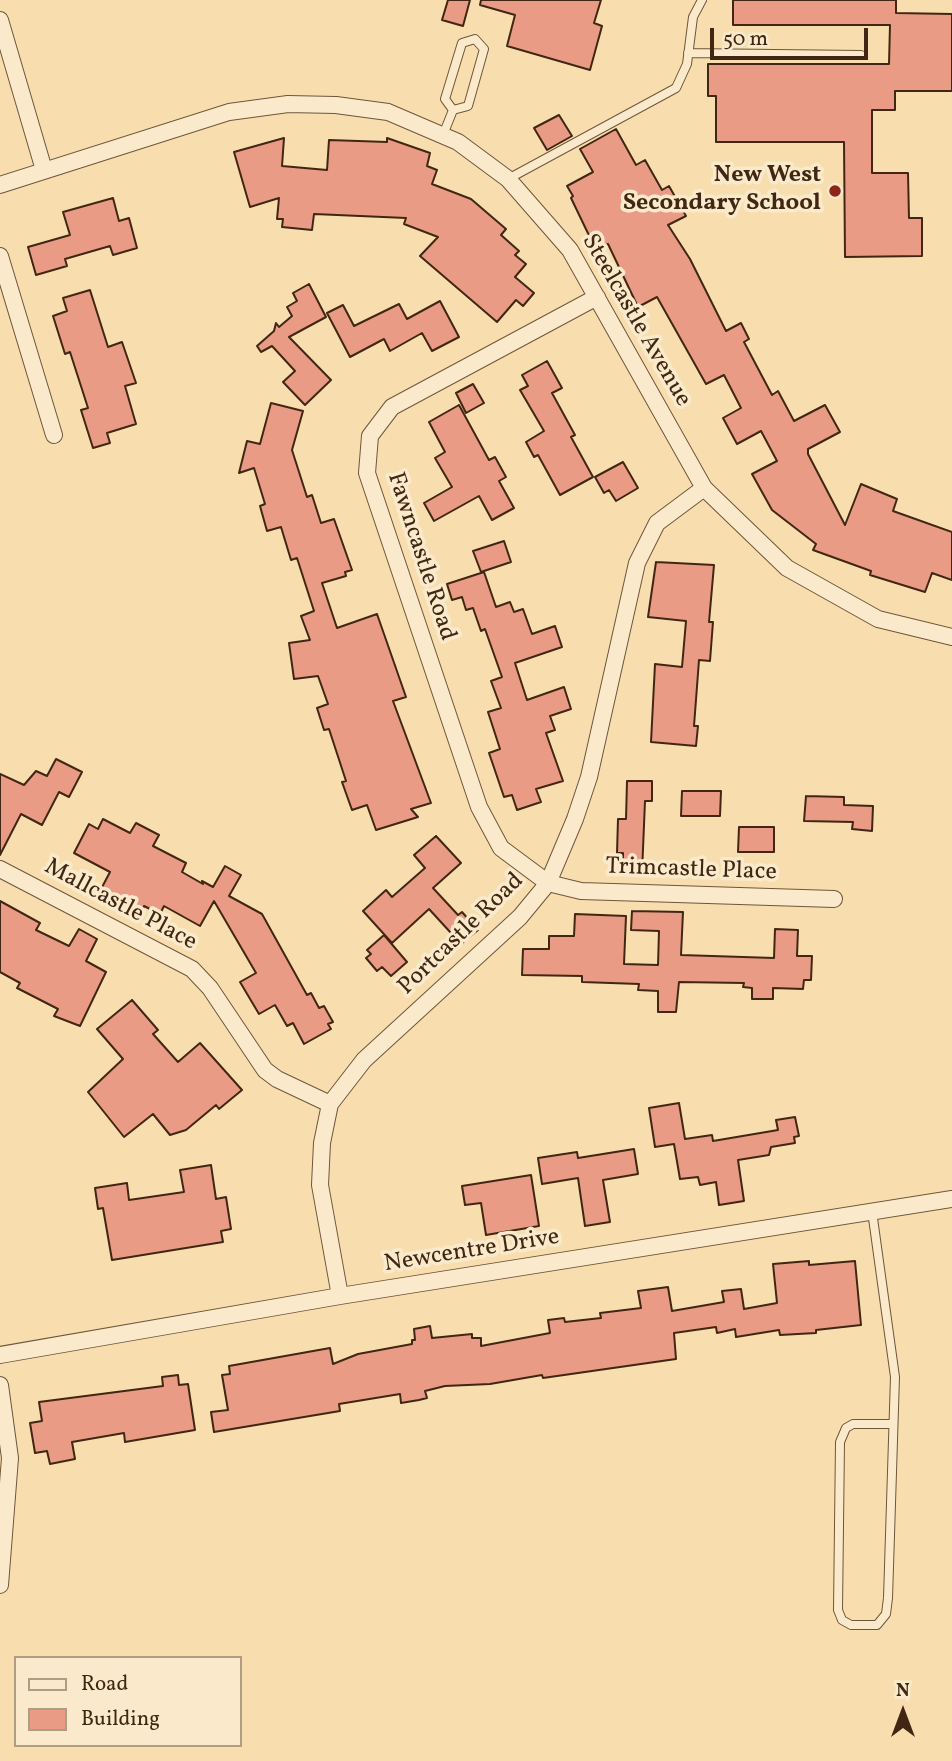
<!DOCTYPE html>
<html>
<head>
<meta charset="utf-8">
<style>
  body { margin:0 }
  #map { position:relative; width:952px; height:1761px; overflow:hidden; background:#f8deaf; font-family:Vollkorn,serif }
  canvas { display:block }
  .legend { position:absolute; left:14px; top:1656px; width:228px; height:91px; box-sizing:border-box; background:#faeacb; border:2px solid #b09c81; margin:0; padding:9px 12px; list-style:none; font-size:21px; color:#412713 }
  .legend li { display:flex; align-items:center; gap:14px; height:35px }
  .legend b { width:35px; border:2px solid #b09c81 }
  .north { position:absolute; left:868px; top:1677px; width:70px; height:70px; -webkit-text-stroke:5px #faeacb; paint-order:stroke; rotate:0deg; font-size:19px; font-weight:700; line-height:28px; text-align:center; color:#412713 }
  .north::after { content:''; display:block; margin:auto; width:24px; height:32px; background:#412713; clip-path:polygon(50% 0,100% 100%,50% 72%,0 100%) }
  .scale { position:absolute; left:710px; top:28px; width:158px; height:32px; box-sizing:border-box; border:4px solid #412713; border-top:0; padding-left:9px; font-size:21px; line-height:24px; white-space:nowrap; color:#412713; -webkit-text-stroke:5px #faeacb; paint-order:stroke }
</style>
</head>
<body>
<div id="map">
<canvas width="952" height="1761"></canvas>
<ul class="legend">
<li><b style="height:9px;background:#faeacb"></b>Road</li>
<li><b style="height:19px;background:#e99b85"></b>Building</li>
</ul>
<div class="north">N</div>
<div class="scale">50 m</div>
</div>
<script>
const ctx = document.querySelector('canvas').getContext('2d');
ctx.lineJoin = 'round';
function paint(path, color) { ctx.fillStyle = color; ctx.fill(path, 'evenodd'); }
const poly = rows => new Path2D(rows.map(r => 'M' + r).join(''));
function stroke(path, color, width, dash) { ctx.strokeStyle = color; ctx.lineWidth = width; ctx.lineCap = dash ? 'butt' : 'round'; ctx.setLineDash(dash || []); ctx.stroke(path); }
function label(font, color, halo, rows, align = 'center') {
  ctx.font = font + ' Vollkorn,serif'; ctx.lineWidth = 7; ctx.setLineDash([]); ctx.textBaseline = 'middle'; ctx.strokeStyle = halo; ctx.fillStyle = color; for (const [text, x, y, turn = 0] of rows) {
    ctx.save(); ctx.translate(x, y); ctx.rotate((+turn || 0) * Math.PI / 180); ctx.textAlign = isNaN(turn) ? turn : align; if (halo) ctx.strokeText(text, 0, 0); ctx.fillText(text, 0, 0); ctx.restore();
  }
}
const building = poly([
  [448,0,470,0,463,26,442,20,448,0],
  [481,0,601,0,594,23,602,26,590,70,507,46,515,15,480,5,481,0],
  [733,0,896,0,896,13,952,14,952,91,895,91,895,110,872,110,872,173,908,173,909,218,922,218,922,256,845,257,844,142,716,142,716,96,708,96,708,64,889,64,890,25,733,25,733,0],
  [559,115,572,136,547,150,534,128,559,115],
  [616,129,636,165,645,160,662,190,669,186,686,216,668,225,690,259,726,331,741,323,749,339,744,342,772,395,778,391,794,421,825,405,840,432,808,449,808,454,845,525,861,484,897,499,893,511,952,532,952,580,932,573,925,592,870,575,871,571,813,550,816,544,772,510,752,474,777,461,761,431,737,444,723,418,741,408,724,375,706,384,657,297,638,307,608,244,596,250,571,198,573,196,567,186,593,172,580,149,616,129],
  [284,138,282,166,327,170,329,140,387,142,387,138,430,153,427,166,437,170,432,184,471,199,506,229,501,235,519,251,515,255,526,264,515,277,534,293,523,306,516,300,497,322,420,256,438,237,404,224,406,218,314,214,312,230,282,227,283,219,277,219,279,198,250,207,234,152,284,138],
  [113,198,119,221,129,218,137,248,113,255,110,246,65,259,67,266,36,275,28,247,70,235,63,212,113,198],
  [309,284,326,317,289,337,331,380,305,405,283,382,295,371,272,346,261,352,257,346,274,331,276,323,279,327,292,316,287,307,297,301,293,293,309,284],
  [90,290,108,347,122,342,136,383,125,386,136,424,107,433,110,443,93,448,81,410,88,408,70,352,65,354,53,316,67,311,63,298,90,290],
  [440,301,459,337,432,351,422,333,390,351,384,339,350,357,327,313,343,305,354,326,399,304,407,319,440,301],
  [547,361,562,388,552,393,575,435,571,437,593,477,560,495,538,455,534,457,526,442,544,431,520,390,528,386,522,375,547,361],
  [473,384,484,403,466,413,456,393,473,384],
  [271,403,303,411,292,450,307,497,312,495,321,523,334,519,352,570,345,572,346,576,322,583,337,628,377,614,406,697,393,701,431,803,411,809,418,817,376,830,367,805,352,810,342,782,346,781,329,729,324,730,317,708,328,704,318,676,294,679,289,643,310,640,301,616,314,611,297,558,291,560,281,527,267,531,260,506,265,504,254,468,239,473,247,441,260,444,271,403],
  [459,405,489,460,495,457,506,477,499,481,514,508,492,520,479,496,434,521,424,503,452,487,435,458,445,452,429,422,459,405],
  [623,462,638,488,616,501,609,490,604,493,595,477,623,462],
  [504,541,511,562,481,572,473,551,504,541],
  [656,562,714,565,709,622,713,622,710,661,699,660,694,726,698,726,696,746,651,742,655,664,682,667,686,621,648,617,656,562],
  [484,572,496,607,510,602,514,612,523,609,532,634,555,626,562,647,515,663,527,700,564,687,571,709,550,716,555,730,546,733,563,781,536,789,541,802,517,810,512,795,504,797,489,753,500,749,488,712,501,708,491,681,502,677,485,629,481,631,473,608,466,610,462,597,452,600,447,584,484,572],
  [56,759,82,772,69,797,59,792,42,825,21,814,0,855,0,774,24,785,36,771,47,776,56,759],
  [627,781,652,781,652,801,645,801,642,873,623,872,623,853,617,853,618,819,626,819,627,781],
  [682,791,721,791,720,816,681,816,682,791],
  [806,796,844,797,844,805,873,806,872,831,852,829,853,822,804,821,806,796],
  [103,819,130,833,136,823,159,835,153,846,186,863,182,872,203,884,202,881,213,887,225,866,241,875,229,896,262,914,307,995,311,993,319,1008,324,1006,333,1022,328,1024,331,1029,304,1044,293,1023,287,1026,275,1005,259,1014,240,982,256,973,214,901,200,926,164,906,160,914,144,906,141,913,100,891,110,872,74,853,89,824,98,829,103,819],
  [739,827,774,827,774,852,738,852,739,827],
  [436,836,461,863,433,888,458,915,462,912,478,930,461,944,429,909,392,943,363,911,386,890,392,897,425,868,414,855,436,836],
  [0,901,40,923,36,930,69,946,79,929,97,939,86,961,106,972,80,1026,54,1016,58,1009,17,988,20,983,0,972,0,901],
  [632,911,683,912,681,955,774,958,775,929,798,930,797,956,812,956,811,980,804,980,803,989,773,988,773,999,752,999,752,988,743,987,744,983,679,982,676,1012,658,1012,658,991,638,990,639,984,582,982,582,976,522,975,523,949,549,949,549,936,574,936,575,914,626,916,624,964,658,965,659,931,631,930,632,911],
  [384,935,407,962,391,976,382,967,377,971,366,958,371,954,367,950,384,935],
  [132,1000,158,1030,153,1034,178,1062,200,1043,242,1090,219,1109,216,1105,186,1130,170,1135,153,1114,124,1137,88,1092,123,1059,97,1029,132,1000],
  [679,1103,685,1139,712,1135,713,1141,778,1130,776,1120,795,1117,799,1136,794,1137,795,1143,771,1147,769,1155,738,1160,744,1201,719,1205,716,1182,700,1185,698,1177,680,1179,674,1144,655,1147,649,1108,679,1103],
  [634,1149,638,1174,603,1180,610,1222,585,1226,578,1178,542,1184,538,1158,577,1152,578,1158,634,1149],
  [211,1165,216,1199,226,1197,231,1229,221,1231,223,1242,112,1260,103,1208,98,1209,95,1188,127,1183,129,1200,184,1192,180,1170,211,1165],
  [531,1175,539,1226,486,1235,481,1203,465,1205,462,1186,531,1175],
  [809,1261,809,1265,855,1261,861,1325,816,1330,816,1333,780,1335,779,1330,736,1337,735,1329,717,1333,716,1327,674,1333,676,1359,543,1378,542,1375,490,1384,445,1386,425,1391,427,1398,419,1400,401,1403,400,1394,339,1404,340,1411,214,1432,211,1412,228,1410,222,1375,230,1374,229,1366,330,1348,333,1364,358,1354,412,1344,412,1340,415,1340,414,1329,430,1326,432,1338,472,1334,472,1338,481,1338,481,1346,550,1333,548,1320,564,1318,565,1322,601,1318,600,1313,641,1308,638,1291,668,1287,672,1311,724,1302,722,1291,741,1289,744,1309,777,1303,773,1264,809,1261],
  [178,1375,179,1385,188,1384,195,1430,125,1442,124,1433,72,1442,75,1459,50,1464,47,1451,35,1453,30,1423,42,1421,39,1402,163,1386,162,1377,178,1375]
]);
const lane = poly([
  [688,53,861,55],
  [443,135,453,110,445,99,462,43,475,39,484,49,468,106,453,110],
  [508,179,676,88,687,64,693,17,702,0],
  [872,1211,895,1377,888,1598,886,1614,877,1625,851,1625,842,1620,838,1610,840,1442,846,1428,853,1424,892,1424]
]);
const street = poly([
  [0,20,44,170],
  [0,185,229,112,288,104,336,105,388,112,458,142,508,179,570,250,704,488,787,568,878,619,952,637],
  [0,256,54,435],
  [597,297,392,407,370,436,367,473,479,807,501,848,548,883,581,891,834,899],
  [0,869,192,969,210,988,265,1070,277,1079,330,1104],
  [340,1296,320,1185,322,1143,330,1104,364,1060,520,917,548,883,575,819,589,777,637,563,657,523,704,488],
  [0,1355,340,1296,952,1199],
  [0,1385,10,1458,0,1585]
]);
const markers = [
  [835,191,7,"#8f2418"]
];
const poiNames = [
  ["New West",821,177],
  ["Secondary School",821,205]
];
const streetNames = [
  ["Steelcastle Avenue",635,321,60],
  ["Fawncastle Road",420,557,72],
  ["Trimcastle Place",691,871,2],
  ["Mallcastle Place",120,906,28],
  ["Portcastle Road",462,935,-44],
  ["Newcentre Drive",472,1252,-9]
];
paint(building, '#e99b85');
stroke(building, '#412713', 2);
stroke(lane, '#6f553a', 10);
stroke(street, '#6f553a', 18);
stroke(lane, '#faeacb', 8);
stroke(street, '#faeacb', 16);
for (const [x, y, r, color] of markers) { const dot = new Path2D(); dot.arc(x, y, r, 0, 2 * Math.PI); ctx.fillStyle = color; ctx.fill(dot); stroke(dot, '#faeacb', 2.5); }
label('bold 24px', '#412713', '#faeacb', poiNames, 'right');
label('24px', '#412713', '#faeacb', streetNames);
</script>
</body>
</html>
